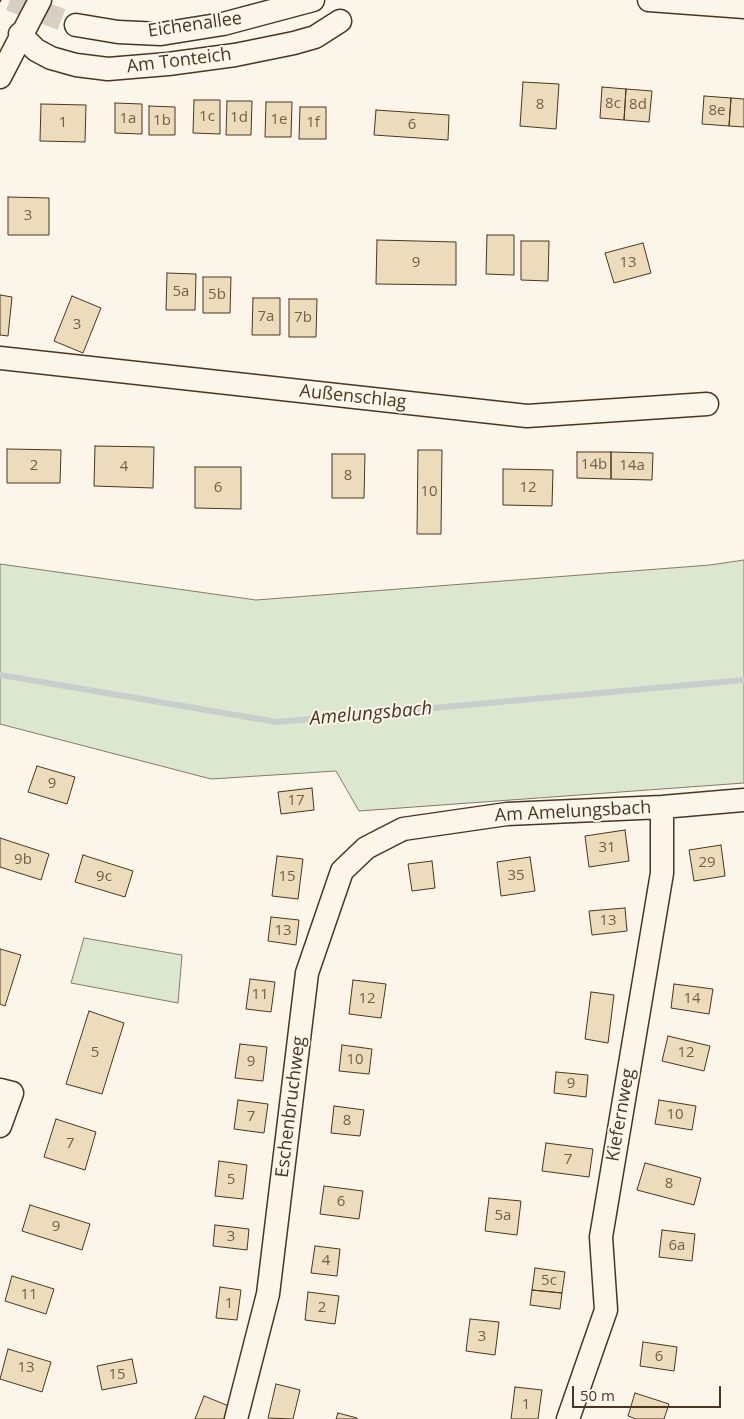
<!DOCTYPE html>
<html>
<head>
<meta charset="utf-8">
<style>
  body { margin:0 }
  #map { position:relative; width:744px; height:1419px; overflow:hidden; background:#fbf6e9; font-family:"Open Sans",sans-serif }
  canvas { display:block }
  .scale { position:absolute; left:572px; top:1386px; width:149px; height:22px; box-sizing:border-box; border:2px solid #4a3520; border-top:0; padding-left:6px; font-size:15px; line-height:18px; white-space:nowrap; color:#4a3520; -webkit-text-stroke:4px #fbf6e9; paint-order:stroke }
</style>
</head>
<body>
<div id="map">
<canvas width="744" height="1419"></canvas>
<div class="scale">50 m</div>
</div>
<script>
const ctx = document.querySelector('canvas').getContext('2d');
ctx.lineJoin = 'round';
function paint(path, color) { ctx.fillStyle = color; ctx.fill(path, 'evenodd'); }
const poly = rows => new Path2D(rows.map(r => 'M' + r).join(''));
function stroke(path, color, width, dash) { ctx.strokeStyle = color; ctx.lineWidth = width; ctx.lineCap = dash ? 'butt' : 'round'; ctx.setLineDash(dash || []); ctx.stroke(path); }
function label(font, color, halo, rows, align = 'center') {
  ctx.font = font + ' "Open Sans",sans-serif'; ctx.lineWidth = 4; ctx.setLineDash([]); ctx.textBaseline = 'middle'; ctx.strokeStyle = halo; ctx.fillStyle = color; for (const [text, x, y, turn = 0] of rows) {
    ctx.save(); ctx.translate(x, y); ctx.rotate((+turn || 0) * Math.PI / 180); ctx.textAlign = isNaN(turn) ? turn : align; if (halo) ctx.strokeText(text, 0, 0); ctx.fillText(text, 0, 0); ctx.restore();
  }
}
const green = poly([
  [744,560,744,783,359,811,336,771,211,779,0,724,0,564,256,600,710,565,744,560],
  [84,938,182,955,178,1003,71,983,84,938]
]);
const stream = poly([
  [0,675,277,722,744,680]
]);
const building = poly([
  [523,82,559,84,556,129,520,126,523,82],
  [602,87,626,89,624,120,600,118,602,87],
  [626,89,652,91,649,122,624,120,626,89],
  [704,96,731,98,729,126,702,124,704,96],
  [731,98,744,99,744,127,729,126,731,98],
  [194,100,220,100,220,134,193,133,194,100],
  [227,101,252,101,251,135,226,135,227,101],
  [266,102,292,102,291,137,265,137,266,102],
  [115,103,142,104,142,134,115,133,115,103],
  [41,104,86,105,85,142,40,141,41,104],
  [149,106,175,107,175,135,149,135,149,106],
  [300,107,326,107,326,139,299,139,300,107],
  [376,110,449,115,448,140,374,135,376,110],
  [8,197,49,198,49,235,8,235,8,197],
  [487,235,514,235,514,275,486,274,487,235],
  [377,240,456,242,456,285,376,284,377,240],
  [521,241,549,241,548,281,521,280,521,241],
  [643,243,651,273,614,283,605,253,643,243],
  [167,273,196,274,195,310,166,310,167,273],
  [203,277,231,277,230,313,203,313,203,277],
  [0,295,12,297,8,336,0,335,0,295],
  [72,296,101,308,83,353,54,341,72,296],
  [253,298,280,298,280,335,252,335,253,298],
  [289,299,317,299,316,337,289,337,289,299],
  [95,446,154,447,153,488,94,486,95,446],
  [7,449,61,450,60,483,7,483,7,449],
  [418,450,442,450,441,534,417,534,418,450],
  [577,452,611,452,611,479,577,478,577,452],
  [611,452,653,453,652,480,611,479,611,452],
  [332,454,365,454,364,498,332,498,332,454],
  [195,467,241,467,241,509,195,508,195,467],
  [503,469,553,470,552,506,503,505,503,469],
  [37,766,75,777,67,804,28,792,37,766],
  [312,788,314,810,281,814,278,792,312,788],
  [625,830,629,861,589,867,585,836,625,830],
  [0,838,49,854,41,880,0,867,0,838],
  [721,845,725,876,694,881,689,850,721,845],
  [83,855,133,871,125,897,75,882,83,855],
  [277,856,303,859,298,899,272,896,277,856],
  [530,857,535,891,501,896,497,862,530,857],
  [432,861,435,888,412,891,408,864,432,861],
  [625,908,627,931,592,935,589,911,625,908],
  [271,917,299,920,296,945,268,941,271,917],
  [0,949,21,955,5,1006,0,1004,0,949],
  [250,979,275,982,271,1012,246,1009,250,979],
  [353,980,386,984,381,1018,349,1014,353,980],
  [674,984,713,989,709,1014,671,1008,674,984],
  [591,992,614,995,608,1043,585,1039,591,992],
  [89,1011,124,1023,102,1094,66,1084,89,1011],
  [668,1036,710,1046,704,1071,662,1061,668,1036],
  [240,1044,267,1047,263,1081,235,1078,240,1044],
  [342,1045,372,1049,369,1074,339,1071,342,1045],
  [556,1072,588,1075,586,1097,554,1093,556,1072],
  [238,1100,268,1104,264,1133,234,1129,238,1100],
  [659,1100,696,1106,692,1130,655,1124,659,1100],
  [334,1106,364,1110,360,1136,331,1133,334,1106],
  [56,1119,96,1132,85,1170,44,1157,56,1119],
  [546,1143,593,1149,589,1177,542,1171,546,1143],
  [219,1161,247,1165,243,1199,215,1196,219,1161],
  [645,1163,701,1178,694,1205,637,1190,645,1163],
  [324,1186,363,1191,359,1219,320,1214,324,1186],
  [489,1198,521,1201,517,1235,485,1231,489,1198],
  [30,1205,90,1224,82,1250,22,1231,30,1205],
  [215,1225,249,1229,247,1250,213,1246,215,1225],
  [662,1230,695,1234,692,1261,659,1257,662,1230],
  [315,1246,340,1249,337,1276,311,1273,315,1246],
  [535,1268,565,1272,562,1293,532,1290,535,1268],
  [12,1276,54,1289,46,1314,5,1301,12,1276],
  [220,1287,241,1290,237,1320,216,1318,220,1287],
  [532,1290,562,1293,560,1309,530,1305,532,1290],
  [308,1292,339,1296,335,1324,305,1320,308,1292],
  [470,1319,499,1322,495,1355,466,1351,470,1319],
  [643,1342,677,1347,674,1371,640,1366,643,1342],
  [8,1349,51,1362,42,1392,0,1379,8,1349],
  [132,1359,137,1383,102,1390,97,1366,132,1359],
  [276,1384,300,1390,293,1419,268,1418,276,1384],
  [515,1387,542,1390,538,1419,511,1419,515,1387],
  [635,1393,669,1404,664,1419,636,1419,628,1416,635,1393],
  [204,1396,229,1406,224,1419,195,1419,204,1396],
  [338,1413,357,1418,357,1419,336,1419,338,1413]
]);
const minorTunnel = poly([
  [10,0,76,25]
]);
const minor = poly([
  [649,0,744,7],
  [76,25,118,32,161,34,223,24,313,0],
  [20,34,36,50,51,58,76,65,108,69,168,64,235,55,294,43,315,37,340,21],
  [0,77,40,0],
  [0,358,527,416,707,404],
  [0,1090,12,1093,0,1126],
  [236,1419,268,1294,307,973,342,871,366,848,403,829,507,814,662,807,744,800],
  [568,1419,606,1310,601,1237,662,873,662,807]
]);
const wall = poly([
  [0,1,0,0]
]);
const numberNames = [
  ["8c",613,104],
  ["8",540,105],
  ["8d",638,105],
  ["8e",717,111],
  ["1c",207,117],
  ["1d",239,118],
  ["1a",128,119],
  ["1e",279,120],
  ["1b",162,121],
  ["1",63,123],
  ["1f",313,123],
  ["6",412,125],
  ["3",28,216],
  ["9",416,263],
  ["13",628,263],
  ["5a",181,292],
  ["5b",217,295],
  ["7a",266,317],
  ["7b",303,318],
  ["3",77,325],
  ["14b",594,465],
  ["2",34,466],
  ["14a",632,466],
  ["4",124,467],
  ["8",348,476],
  ["6",218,488],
  ["12",528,488],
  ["10",429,492],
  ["9",52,784],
  ["17",296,801],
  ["31",607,848],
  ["9b",23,860],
  ["29",707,863],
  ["35",516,876],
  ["9c",104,877],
  ["15",287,877],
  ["13",608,921],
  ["13",283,931],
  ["11",260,995],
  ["12",367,999],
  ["14",692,999],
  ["5",95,1053],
  ["12",686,1053],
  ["10",355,1060],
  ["9",251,1062],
  ["9",571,1084],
  ["10",675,1115],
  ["7",251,1117],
  ["8",347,1121],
  ["7",70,1144],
  ["7",568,1160],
  ["5",231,1180],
  ["8",669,1184],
  ["6",341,1202],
  ["5a",503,1216],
  ["9",56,1227],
  ["3",231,1237],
  ["6a",677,1246],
  ["4",326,1261],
  ["5c",549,1281],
  ["11",29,1295],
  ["1",229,1304],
  ["2",322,1308],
  ["3",482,1337],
  ["6",659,1357],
  ["13",26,1368],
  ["15",117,1375],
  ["1",526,1405]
];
const streetNames = [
  ["Eichenallee",195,25,-8],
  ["Am Tonteich",179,61,-7],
  ["Außenschlag",353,397,6],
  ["Am Amelungsbach",573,812,-3],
  ["Eschenbruchweg",291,1107,-83],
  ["Kiefernweg",621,1115,-80]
];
const waterNames = [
  ["Amelungsbach",371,714,-5]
];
paint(green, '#dce7d0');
stroke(green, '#887966', 1);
stroke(stream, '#c9cecd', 6);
paint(building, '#ecdcbc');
stroke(building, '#4a3520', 1);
stroke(minorTunnel, '#d8cfc1', 22, [22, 11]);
stroke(minor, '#4a3520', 25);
stroke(minor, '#fbf6e9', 22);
stroke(wall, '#4a3520', 2.5);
label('15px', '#725f47', null, numberNames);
label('18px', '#4a3520', '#fbf6e9', streetNames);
label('italic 19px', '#4a3520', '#fbf6e9', waterNames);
</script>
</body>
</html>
